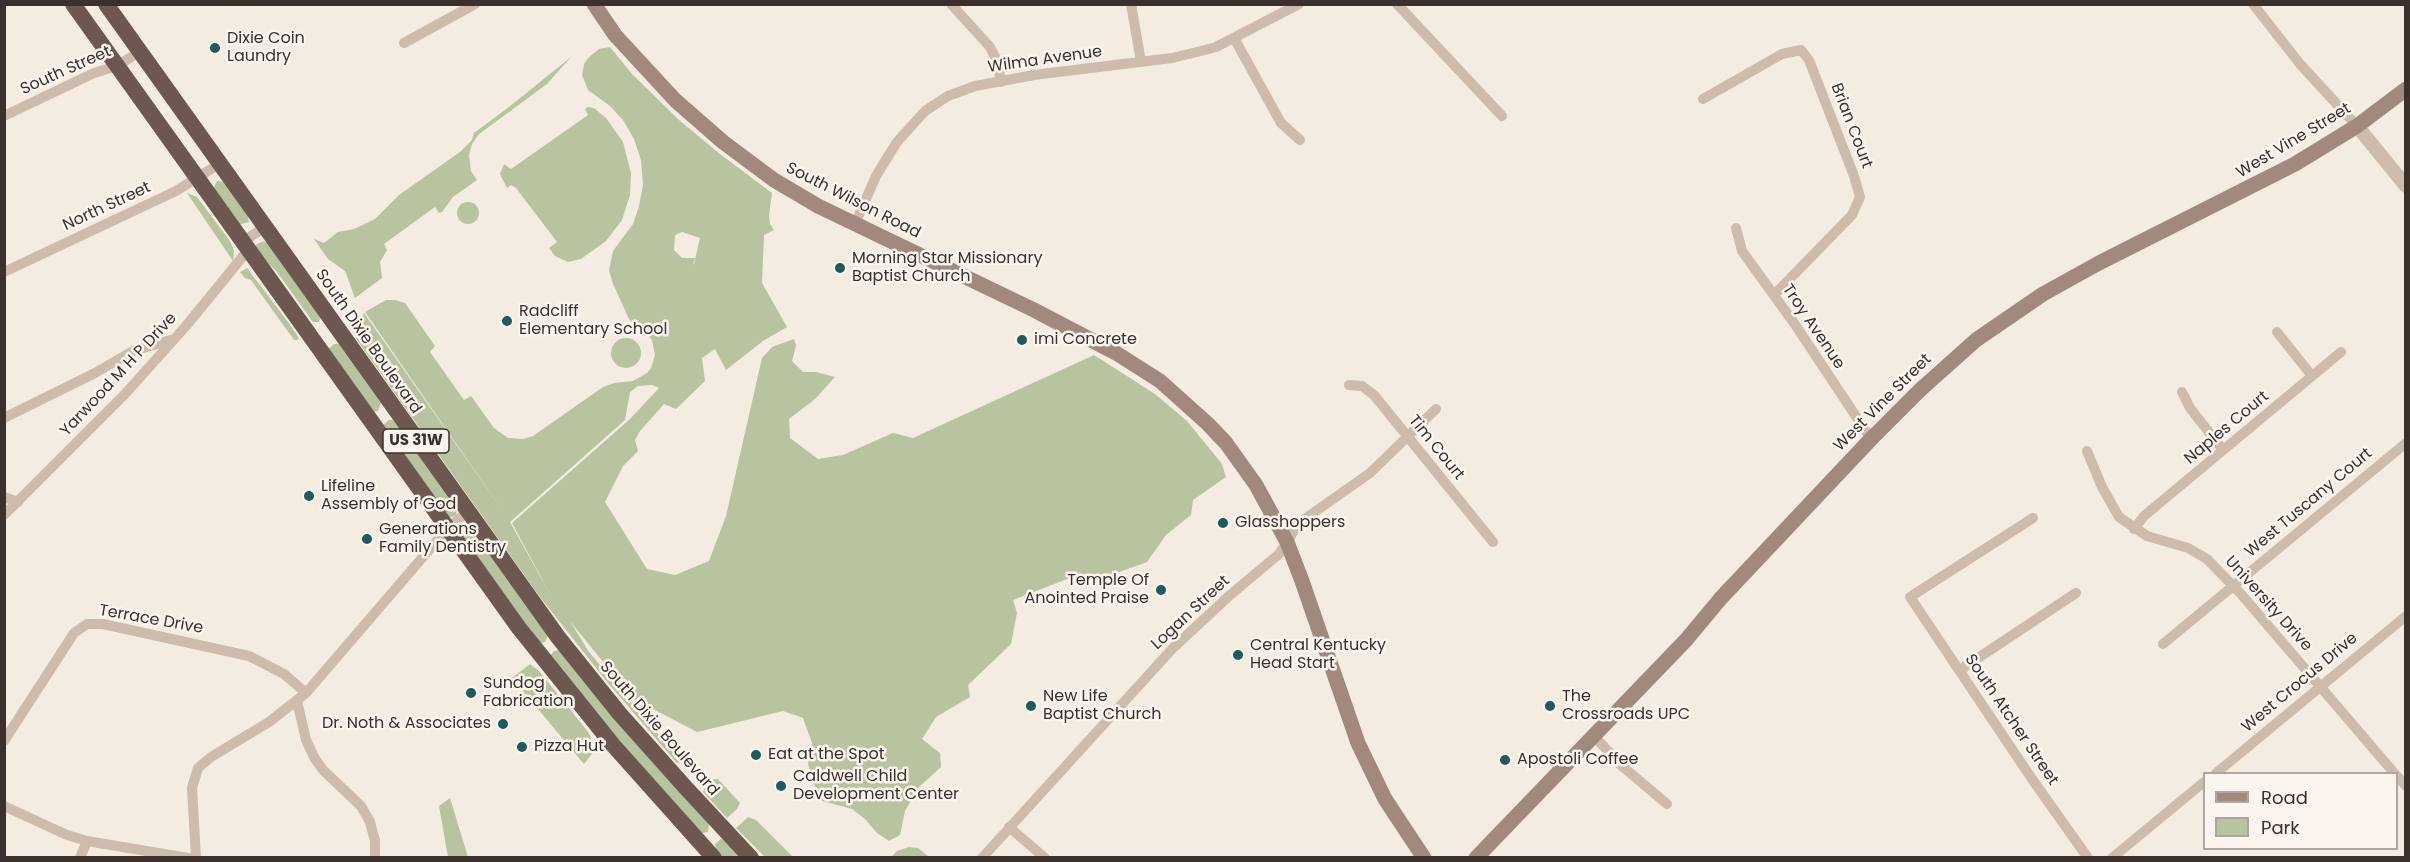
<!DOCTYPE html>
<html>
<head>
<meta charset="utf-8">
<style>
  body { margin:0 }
  #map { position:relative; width:2410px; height:862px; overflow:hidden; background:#f4ebe1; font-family:Poppins,sans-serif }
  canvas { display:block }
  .frame { position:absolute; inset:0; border:6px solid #3b302b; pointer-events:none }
  .legend { position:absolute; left:2203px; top:772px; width:195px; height:78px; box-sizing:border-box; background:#fbf5ee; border:2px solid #aea6a0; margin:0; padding:8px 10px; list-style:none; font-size:18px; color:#3b302b }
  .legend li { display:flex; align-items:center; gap:12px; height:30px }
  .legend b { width:30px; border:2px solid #aea6a0 }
</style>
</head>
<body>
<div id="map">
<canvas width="2410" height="862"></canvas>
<div class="frame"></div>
<ul class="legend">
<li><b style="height:8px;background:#a18a7d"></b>Road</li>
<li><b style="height:16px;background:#b8c4a0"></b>Park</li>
</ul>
</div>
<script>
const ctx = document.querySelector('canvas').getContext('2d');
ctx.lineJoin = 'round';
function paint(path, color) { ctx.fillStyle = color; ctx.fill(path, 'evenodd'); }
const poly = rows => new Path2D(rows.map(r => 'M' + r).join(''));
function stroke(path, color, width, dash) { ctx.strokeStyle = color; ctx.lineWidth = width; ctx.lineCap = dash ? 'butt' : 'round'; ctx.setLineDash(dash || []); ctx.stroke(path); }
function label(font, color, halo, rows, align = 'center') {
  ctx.font = font + ' Poppins,sans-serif'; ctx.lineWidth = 5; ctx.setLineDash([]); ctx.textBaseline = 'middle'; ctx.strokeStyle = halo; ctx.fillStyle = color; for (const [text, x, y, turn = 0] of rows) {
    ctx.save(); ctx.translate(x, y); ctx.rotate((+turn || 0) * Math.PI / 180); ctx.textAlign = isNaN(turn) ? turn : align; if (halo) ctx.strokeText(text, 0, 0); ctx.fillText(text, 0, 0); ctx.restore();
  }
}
const green = poly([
  [610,47,632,74,679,120,720,154,772,193,769,216,770,224,774,230,764,235,762,283,787,327,763,341,726,370,715,349,702,358,705,381,676,409,664,404,640,431,635,440,638,451,623,466,605,502,647,569,675,575,709,561,726,516,762,358,772,347,794,339,796,345,792,361,803,372,816,372,835,377,815,399,789,419,790,438,818,459,843,455,893,433,913,438,1094,355,1155,394,1187,421,1222,464,1226,477,1193,500,1191,515,1166,535,1147,562,1108,576,1080,574,1013,600,1017,613,1011,644,968,685,970,697,936,717,922,739,940,753,941,767,919,787,905,811,900,835,889,841,877,833,865,819,852,809,819,800,808,764,812,743,803,718,783,711,697,732,632,698,570,621,589,652,675,754,680,764,676,762,608,683,540,597,357,340,355,330,364,313,507,517,365,312,386,300,395,300,405,303,435,346,430,352,464,400,471,396,494,428,508,438,523,439,533,436,603,387,614,383,633,381,647,373,651,368,655,355,652,340,647,334,629,319,613,284,609,270,613,251,633,224,639,206,643,185,641,160,634,139,623,120,610,106,588,90,582,75,584,64,588,58,599,49],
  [682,232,700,238,694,264,693,265,695,258,682,258,674,250,675,235],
  [652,385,659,388,630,419,512,523,552,598,510,522,625,420,630,392,638,386],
  [571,57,547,84,479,134,472,144,469,155,471,171,477,180,453,197,442,212,439,213,435,207,384,244,387,250,380,262,382,278,355,298,345,271,328,259,314,239,324,243,338,232,354,229,375,219,399,195,460,152,472,140,474,133,509,107],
  [588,107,594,108,606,118,623,142,631,173,630,195,622,220,606,241,581,259,568,262,555,256,549,248,557,242,516,188,511,185,507,188,500,174,504,164,511,169,588,115,585,109],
  [217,181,224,182,248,216,249,222,238,225,213,189],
  [187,193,197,197,230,241,234,251,233,261],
  '457 213a11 11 0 1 1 22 0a11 11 0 1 1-22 0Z',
  [264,241,268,244,320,317,319,322,313,322,277,272,258,253,255,247,257,244],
  [247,268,288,322,299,338,297,340,294,340,251,280,245,278,240,272],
  '611 353a15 15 0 1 1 30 0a15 15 0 1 1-30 0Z',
  [334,344,339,344,381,403,378,411,373,412,328,349],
  [389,420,393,420,457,508,456,515,452,517,448,518,383,425],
  [464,526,470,528,548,636,545,642,540,643,458,530],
  [560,650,709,824,708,832,702,833,662,792,550,656,554,651],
  [530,664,539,671,589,733,595,750,584,764,512,678],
  [714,779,718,779,740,803,737,809,727,818,703,792,705,786],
  [450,798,468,857,448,857,439,806],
  [748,817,756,820,793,857,765,857,736,828],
  [721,839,724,840,742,857,723,857,716,849,715,844],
  [909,847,918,848,929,857,891,857,897,851]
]);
const minor = poly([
  [951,4,990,47,997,61,1001,82],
  [1131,4,1141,62],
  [1397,4,1502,116],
  [2253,4,2300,64,2357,126],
  [1234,38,1281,123,1300,140],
  [404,43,475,4],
  [1703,99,1782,54,1801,50,1809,60,1854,176,1860,197,1852,215,1774,295],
  [4,116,94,73,117,66,139,52],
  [855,224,876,176,897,142,925,111,948,96,975,86,1034,75,1172,58,1201,51,1216,47,1299,4],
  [1736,228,1742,251,1794,323,1871,439],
  [242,242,265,227],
  [4,272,176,191,219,164],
  [2277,332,2312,376],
  [1349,385,1362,386,1374,395,1493,542],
  [2182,392,2190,408,2223,450],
  [4,418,95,373,133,351,174,339],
  [2087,451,2102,487,2119,517,2147,536,2188,548,2207,559,2241,594,2395,774],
  [4,497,18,502],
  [4,515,125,394,186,326,248,250],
  [2033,518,1910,597,2032,779,2088,858],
  [2134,529,2144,516,2341,352],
  [2163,644,2406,443],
  [1960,670,2076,593],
  [297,701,306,740,315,759,324,771,361,806,370,822,375,841,375,858],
  [1594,736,1622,766,1667,804],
  [4,741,74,633,87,624,103,624,249,656,284,674,306,693],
  [2215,774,2406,616],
  [2396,775,2406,786],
  [4,806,67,835,87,841,188,858],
  [1009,827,1045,858],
  [80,858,87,841],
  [196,858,192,788,198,768,211,757,269,722,306,693,447,529,467,512],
  [982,858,1173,648,1229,596,1279,554,1299,523,1370,473,1436,409],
  [2112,858,2204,782]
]);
const tertiary = poly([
  [2357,126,2406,186]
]);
const secondary = poly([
  [594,4,615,35,675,100,723,142,774,180,818,206,1034,310,1116,353,1160,381,1208,424,1226,443,1256,485,1287,542,1302,581,1358,743,1385,799,1424,858],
  [1476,858,1686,640,1721,598,1871,439,1920,390,1976,340,2043,294,2099,263,2295,164,2357,126,2406,89]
]);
const trunk = poly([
  [73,4,519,628,613,745,714,858],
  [106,4,558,637,619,713,686,788,751,858]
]);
const markers = [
  [215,48,6,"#1f5a5e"],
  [840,268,6,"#1f5a5e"],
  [507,321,6,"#1f5a5e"],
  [1022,340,6,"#1f5a5e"],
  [309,496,6,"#1f5a5e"],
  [1223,523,6,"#1f5a5e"],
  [367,539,6,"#1f5a5e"],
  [1161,590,6,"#1f5a5e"],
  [1238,655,6,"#1f5a5e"],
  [471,693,6,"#1f5a5e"],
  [1031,706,6,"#1f5a5e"],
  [1550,706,6,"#1f5a5e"],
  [503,724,6,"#1f5a5e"],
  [522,747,6,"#1f5a5e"],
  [756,755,6,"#1f5a5e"],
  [1505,760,6,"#1f5a5e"],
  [781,786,6,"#1f5a5e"]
];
const shields = [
  [416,441,66]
];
const shieldNames = [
  ["US 31W",416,441]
];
const poiNames = [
  ["Dixie Coin",227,39],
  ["Laundry",227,57],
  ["Morning Star Missionary",852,259],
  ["Baptist Church",852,277],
  ["Radcliff",519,312],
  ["Elementary School",519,330],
  ["imi Concrete",1034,340],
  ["Lifeline",321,487],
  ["Assembly of God",321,505],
  ["Glasshoppers",1235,523],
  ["Generations",379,530],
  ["Family Dentistry",379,548],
  ["Temple Of",1149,581,"right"],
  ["Anointed Praise",1149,599,"right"],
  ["Central Kentucky",1250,646],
  ["Head Start",1250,664],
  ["Sundog",483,684],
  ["Fabrication",483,702],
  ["New Life",1043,697],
  ["Baptist Church",1043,715],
  ["The",1562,697],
  ["Crossroads UPC",1562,715],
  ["Dr. Noth & Associates",491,724,"right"],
  ["Pizza Hut",534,747],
  ["Eat at the Spot",768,755],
  ["Apostoli Coffee",1517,760],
  ["Caldwell Child",793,777],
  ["Development Center",793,795]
];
const streetNames = [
  ["Wilma Avenue",1045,60,-8],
  ["South Street",66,71,-24],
  ["Brian Court",1851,126,69],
  ["West Vine Street",2294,141,-31],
  ["South Wilson Road",853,201,27],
  ["North Street",107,207,-25],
  ["Troy Avenue",1813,327,56],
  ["South Dixie Boulevard",368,342,55],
  ["Yarwood M H P Drive",119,375,-47],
  ["West Vine Street",1883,403,-45],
  ["Naples Court",2227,428,-40],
  ["Tim Court",1436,448,51],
  ["West Tuscany Court",2309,503,-40],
  ["University Drive",2268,604,48],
  ["Logan Street",1191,613,-43],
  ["Terrace Drive",151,620,10],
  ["West Crocus Drive",2300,683,-40],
  ["South Atcher Street",2011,720,56],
  ["South Dixie Boulevard",659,729,49]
];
paint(green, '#b8c4a0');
stroke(minor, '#cdbbac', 10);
stroke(tertiary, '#cdbbac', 14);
stroke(secondary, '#a18a7d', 15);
stroke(trunk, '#6c584f', 16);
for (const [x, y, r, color] of markers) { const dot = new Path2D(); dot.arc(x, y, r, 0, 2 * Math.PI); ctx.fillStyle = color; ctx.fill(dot); stroke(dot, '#fbf5ee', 2); }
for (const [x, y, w] of shields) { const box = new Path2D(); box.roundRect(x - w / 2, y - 12, w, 24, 4.5); ctx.fillStyle = '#fbf5ee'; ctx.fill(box); stroke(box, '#3b302b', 1.5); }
label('bold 15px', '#3b302b', null, shieldNames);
label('16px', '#3b302b', '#fbf5ee', poiNames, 'left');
label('16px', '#3b302b', '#fbf5ee', streetNames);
</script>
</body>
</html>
